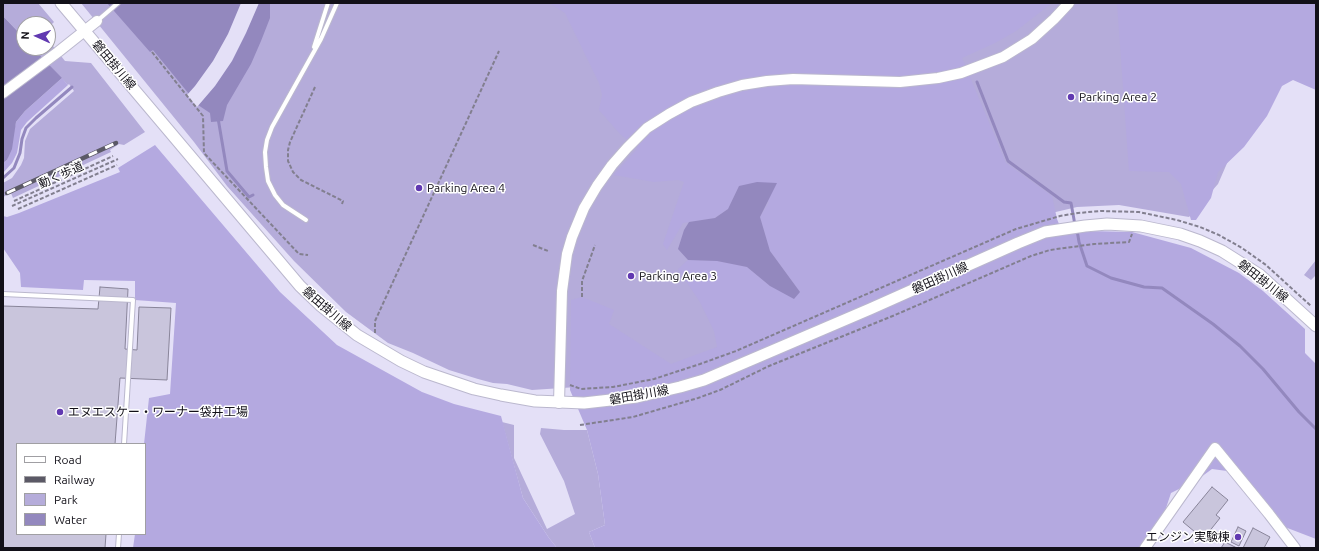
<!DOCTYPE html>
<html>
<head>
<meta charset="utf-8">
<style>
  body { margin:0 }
  #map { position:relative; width:1319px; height:551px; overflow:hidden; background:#e4e0f7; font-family:Ubuntu,sans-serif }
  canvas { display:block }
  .frame { position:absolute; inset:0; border:4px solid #121018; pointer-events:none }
  .legend { position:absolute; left:16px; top:443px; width:130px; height:92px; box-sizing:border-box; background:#fff; border:1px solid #a09fa3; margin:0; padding:5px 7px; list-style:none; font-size:12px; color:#121018 }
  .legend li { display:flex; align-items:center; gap:8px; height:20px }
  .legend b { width:20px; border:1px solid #a09fa3 }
  .north { position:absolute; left:16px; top:16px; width:40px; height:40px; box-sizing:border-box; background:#fff; border:1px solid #a09fa3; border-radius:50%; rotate:273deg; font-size:11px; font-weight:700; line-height:16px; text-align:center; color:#121018 }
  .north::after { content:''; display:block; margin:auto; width:14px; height:18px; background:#6139b1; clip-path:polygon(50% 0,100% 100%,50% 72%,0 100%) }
</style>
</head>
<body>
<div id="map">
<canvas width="1319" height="551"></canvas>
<div class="frame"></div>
<ul class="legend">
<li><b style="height:5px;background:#fff"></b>Road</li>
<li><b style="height:5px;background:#5b5966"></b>Railway</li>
<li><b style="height:11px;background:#b5acda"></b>Park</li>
<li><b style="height:11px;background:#9388be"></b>Water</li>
</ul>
<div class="north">N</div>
</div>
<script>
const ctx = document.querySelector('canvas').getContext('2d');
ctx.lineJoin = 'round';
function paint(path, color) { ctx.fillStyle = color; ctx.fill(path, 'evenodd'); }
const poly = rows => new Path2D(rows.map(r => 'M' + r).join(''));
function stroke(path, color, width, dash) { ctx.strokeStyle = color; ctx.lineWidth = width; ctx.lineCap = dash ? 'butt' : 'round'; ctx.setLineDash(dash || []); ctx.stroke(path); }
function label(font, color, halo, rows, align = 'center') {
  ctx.font = font + ' Ubuntu,"Noto Sans JP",sans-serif'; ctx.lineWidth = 3; ctx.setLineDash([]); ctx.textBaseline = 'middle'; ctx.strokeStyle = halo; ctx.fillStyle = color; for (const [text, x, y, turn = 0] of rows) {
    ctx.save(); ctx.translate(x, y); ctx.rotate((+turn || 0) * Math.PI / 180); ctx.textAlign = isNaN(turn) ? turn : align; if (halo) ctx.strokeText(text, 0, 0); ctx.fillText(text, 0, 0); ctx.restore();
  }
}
const green = poly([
  [3,3,38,3,54,22,50,26,49,41,65,61,91,63,145,132,124,145,119,144,110,150,111,152,13,198,11,193,3,197,3,183,12,178,21,165,24,158,25,141,30,129,74,91,69,84,68,85,33,48,48,48,48,24,24,24,24,38,3,16],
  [81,3,1316,3,1316,21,1265,76,1218,184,1189,217,1119,205,1077,207,1026,219,659,372,592,386,532,390,507,384,493,383,478,379,449,370,413,353,388,343,346,312,294,261,227,186,194,142],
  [1316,260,1316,275,1311,280,1304,275],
  [502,422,514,425,514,458,547,529,575,514,564,481,540,434,541,428,564,430,587,430,598,474,605,525,589,532,595,548,557,548,549,538,523,498]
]);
const forest = poly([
  [549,3,1052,3,1016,31,995,43,962,58,1006,163,1052,196,1057,219,1063,234,1088,231,1132,232,1191,248,1239,273,1263,291,1305,329,1305,353,1316,364,1316,539,1277,524,1227,471,1212,469,1197,480,1171,493,1159,529,1145,548,595,548,589,532,605,525,598,474,587,430,570,390,571,300,582,297,614,310,609,324,671,364,717,347,714,331,700,302,678,269,688,260,717,261,747,267,770,286,800,292,770,251,760,217,769,202,739,186,728,209,714,218,683,223,667,250,663,244,684,182,678,180,654,182,614,175,638,148,620,134,599,110,602,95,599,83,565,13],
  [1117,3,1316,3,1316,90,1293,80,1282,86,1267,116,1244,147,1218,172,1211,198,1196,220,1191,220,1181,184,1169,172,1129,171],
  [62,78,68,85,27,122,21,130,17,153,12,163,3,173,3,163,7,160,16,122,25,111],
  [155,145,280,292,337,345,422,392,454,404,501,416,523,498,549,538,557,548,133,548,135,534,145,534,144,444,149,398,170,394,176,303,135,300,135,281,84,280,83,290,21,287,20,273,3,248,3,216,7,217,19,213,120,172,118,168]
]);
const water = poly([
  [107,3,270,3,270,18,261,41,251,64,227,105,223,121,211,122,210,113,198,105,153,50,150,52],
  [3,16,24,38,24,48,33,48,62,78,25,111,16,122,12,149,7,160,3,163],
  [757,182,777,183,760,217,770,251,800,292,794,299,770,286,747,267,717,261,688,260,678,249,684,230,689,222,715,218,728,209,739,186]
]);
const pier = poly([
  [241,3,259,3,246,33,232,61,215,86,197,107,187,95,195,86,213,61,228,34]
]);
const stream = poly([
  [977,82,1008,161,1064,202,1071,203,1075,225],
  [218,118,227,171,249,197,253,195],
  [3,178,14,168,20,153,22,139,26,128,36,118,72,87],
  [1077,230,1079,242,1087,266,1111,278,1144,287,1162,288,1213,324,1240,346,1263,369,1299,412,1316,429]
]);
const building = poly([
  [100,287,128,289,125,349,137,350,139,307,171,308,167,380,120,378,115,444,17,444,17,534,106,534,105,548,3,548,3,306,98,309,100,287],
  [1212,487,1228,500,1216,515,1220,518,1204,538,1201,535,1201,537,1183,522,1212,487],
  [1238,527,1246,531,1239,546,1231,542,1238,527],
  [1253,528,1270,537,1264,548,1243,548,1253,528],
  [1225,542,1237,548,1221,548,1225,542]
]);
const path = poly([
  [152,52,203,116,204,153,299,254,308,255],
  [315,87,290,142,288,150,288,161,293,172,301,180,343,201,342,204],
  [14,201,113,156],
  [12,206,118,159],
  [18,209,117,165],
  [533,245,548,251],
  [582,297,582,281,595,245],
  [375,333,375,321,499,51],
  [570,385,581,389,613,387,654,379,700,364,736,351,1016,229,1060,216,1078,213,1101,211,1139,212,1177,220,1200,227,1219,235,1242,248,1266,265,1311,306],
  [580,425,633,417,698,398,720,390,769,366,895,315,1031,256,1050,250,1094,244,1129,242,1132,234]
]);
const service = poly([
  [97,21,118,3],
  [314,47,328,3],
  [306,220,283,205,275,195,268,181,266,167,265,152,267,140,272,127,321,39,337,3],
  [3,294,133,300,124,444],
  [118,548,119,534]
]);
const tertiary = poly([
  [3,93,58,52,97,21],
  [559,403,562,291,567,254,572,237,584,208,597,186,612,165,627,148,647,128,669,114,691,102,718,92,742,85,767,81,793,79,900,82,938,78,961,73,1003,57,1032,39,1054,19,1069,3],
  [1145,548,1215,448,1269,514,1295,548]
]);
const secondary = poly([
  [61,3,300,286,321,306,357,335,401,361,424,372,474,389,501,395,535,401,584,403,637,397,680,387,704,380,870,309,1018,243,1045,232,1085,226,1107,224,1141,226,1180,234,1200,241,1222,251,1260,275,1316,326]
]);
const rail = poly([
  [7,193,116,143]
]);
const markers = [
  [1071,97,4,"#6139b1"],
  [419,188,4,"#6139b1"],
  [631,276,4,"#6139b1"],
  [60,412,4,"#6139b1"],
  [1238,537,4,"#6139b1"]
];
const streetNames = [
  ["磐田掛川線",114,65,50],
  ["動く歩道",61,175,-24],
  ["磐田掛川線",940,278,-24],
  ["磐田掛川線",1263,281,38],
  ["磐田掛川線",327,309,41],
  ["磐田掛川線",639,395,-10]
];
const poiNames = [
  ["Parking Area 2",1079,97],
  ["Parking Area 4",427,188],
  ["Parking Area 3",639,276],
  ["エヌエスケー・ワーナー袋井工場",68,412],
  ["エンジン実験棟",1230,537,"right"]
];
paint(green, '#b5acda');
paint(forest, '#b4a9e0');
paint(water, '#9388be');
paint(pier, '#e4e0f7');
stroke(stream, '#9388be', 3);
paint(building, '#c9c5dc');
stroke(building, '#888499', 1);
stroke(service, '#bbb8ce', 6);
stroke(tertiary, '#bbb8ce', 12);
stroke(secondary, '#bbb8ce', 13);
stroke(path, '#827f8f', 2, [4, 2]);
stroke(service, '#fff', 4);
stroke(tertiary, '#fff', 10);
stroke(secondary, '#fff', 11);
stroke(rail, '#5b5966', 4.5);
stroke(rail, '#fff', 3, [9]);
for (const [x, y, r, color] of markers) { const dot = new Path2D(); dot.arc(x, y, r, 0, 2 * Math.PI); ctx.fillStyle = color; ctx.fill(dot); stroke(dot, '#fff', 1.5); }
label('12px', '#121018', '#fff', streetNames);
label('12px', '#121018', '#fff', poiNames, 'left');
</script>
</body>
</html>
